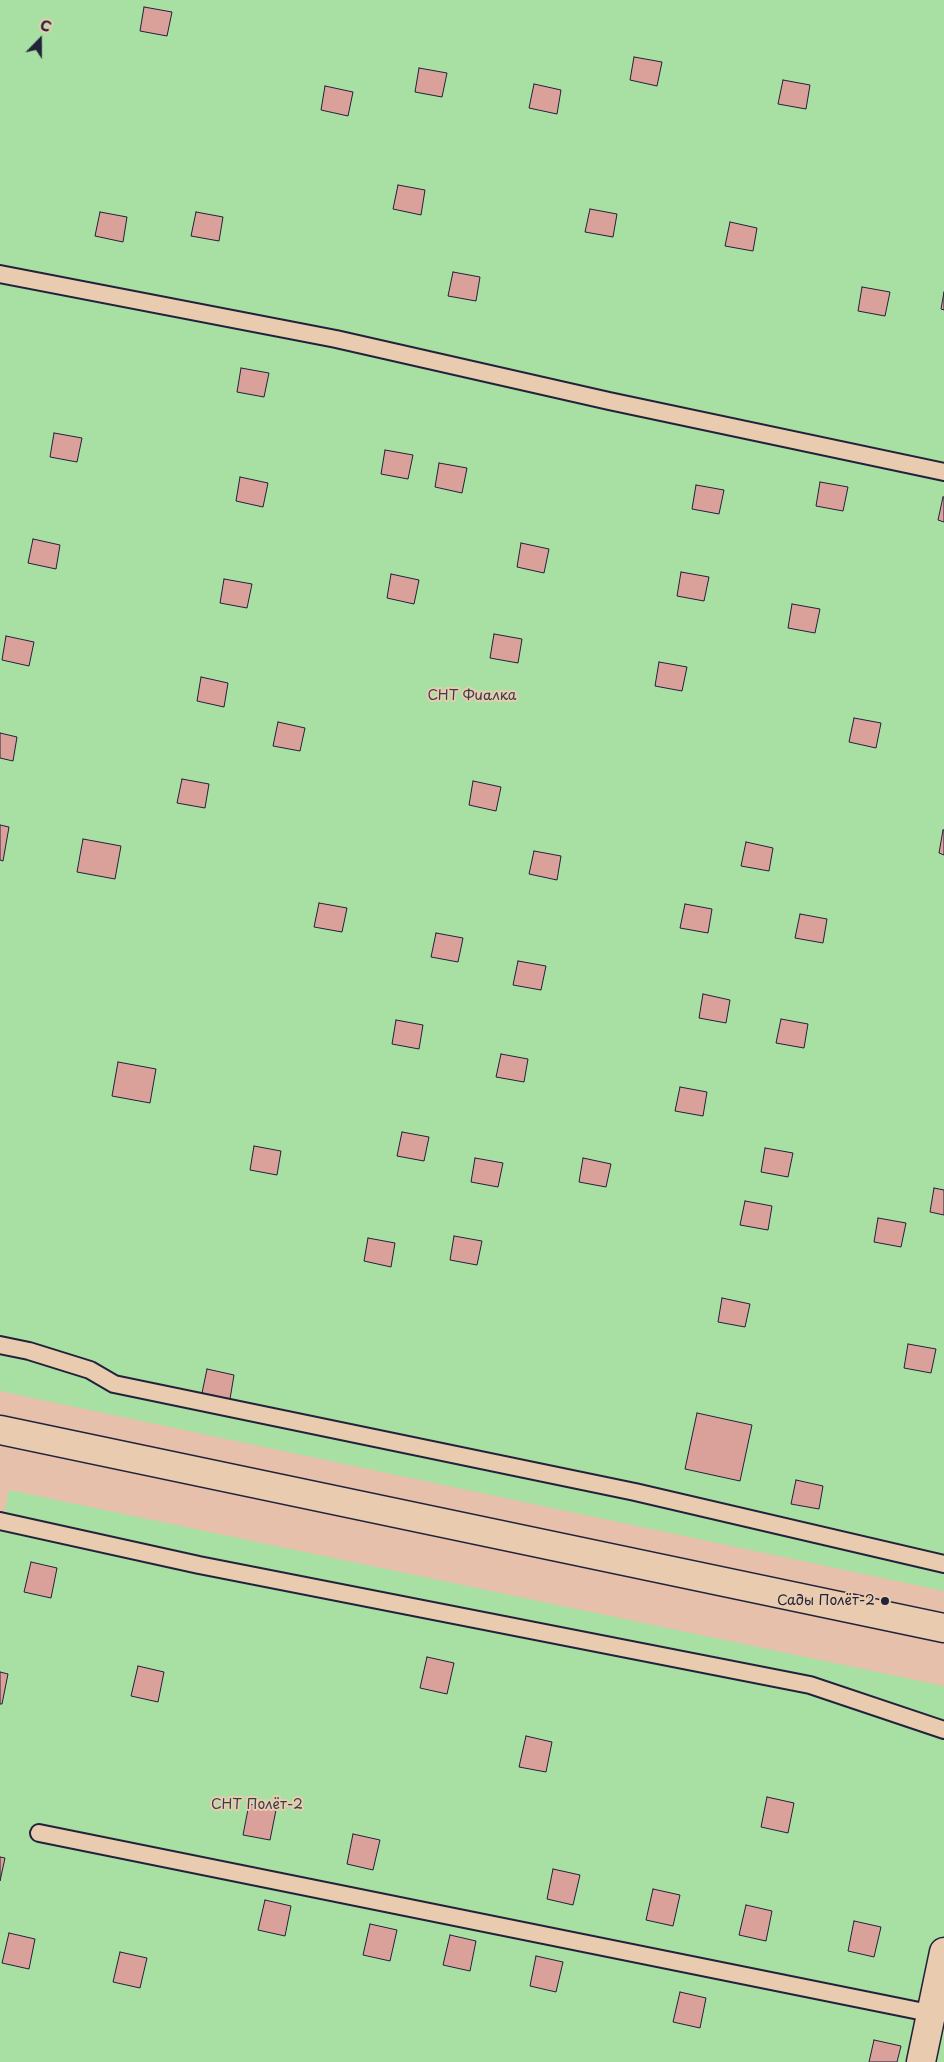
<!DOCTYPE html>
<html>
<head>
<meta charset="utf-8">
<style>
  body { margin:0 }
  #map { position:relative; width:944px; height:2062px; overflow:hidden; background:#e6c0aa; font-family:"Playpen Sans",sans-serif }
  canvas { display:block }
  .north { position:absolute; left:15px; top:15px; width:50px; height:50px; -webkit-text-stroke:4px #e9ccaf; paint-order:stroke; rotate:22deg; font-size:14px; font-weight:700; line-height:20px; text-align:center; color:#22223b }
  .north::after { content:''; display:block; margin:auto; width:18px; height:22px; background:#22223b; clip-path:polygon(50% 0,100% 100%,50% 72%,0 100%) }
</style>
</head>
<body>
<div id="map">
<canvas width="944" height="2062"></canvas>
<div class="north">С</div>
</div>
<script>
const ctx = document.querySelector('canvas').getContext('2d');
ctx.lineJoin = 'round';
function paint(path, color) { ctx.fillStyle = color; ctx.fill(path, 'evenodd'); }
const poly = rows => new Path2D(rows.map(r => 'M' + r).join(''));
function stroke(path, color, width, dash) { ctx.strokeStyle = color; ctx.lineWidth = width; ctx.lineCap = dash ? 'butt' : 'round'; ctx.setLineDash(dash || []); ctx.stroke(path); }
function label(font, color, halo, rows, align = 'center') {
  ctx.font = font + ' "Playpen Sans",sans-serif'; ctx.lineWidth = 4; ctx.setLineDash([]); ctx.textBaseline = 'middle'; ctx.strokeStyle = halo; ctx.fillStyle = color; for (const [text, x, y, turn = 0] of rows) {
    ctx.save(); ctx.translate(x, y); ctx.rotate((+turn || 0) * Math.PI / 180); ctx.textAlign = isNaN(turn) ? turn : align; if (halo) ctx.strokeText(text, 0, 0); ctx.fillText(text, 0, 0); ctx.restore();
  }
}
const green = poly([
  [0,0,944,0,944,1591,0,1391],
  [9,1490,944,1686,944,2062,0,2062,0,1536]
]);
const building = poly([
  [144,7,172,12,167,36,140,31,144,7],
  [634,57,662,62,657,86,630,80,634,57],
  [419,68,447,73,442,97,415,92,419,68],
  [783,80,810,85,806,109,778,104,783,80],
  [534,84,561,90,557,114,529,108,534,84],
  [325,86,353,92,348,116,321,110,325,86],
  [398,185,425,190,421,215,393,209,398,185],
  [590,209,617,214,613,237,585,232,590,209],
  [100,212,127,217,123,242,95,236,100,212],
  [196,212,223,217,219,241,191,236,196,212],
  [730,222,757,228,753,251,725,246,730,222],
  [453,272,480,277,476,301,448,296,453,272],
  [862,287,890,292,885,316,858,311,862,287],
  [944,292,944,310,941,309,944,292],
  [241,368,269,373,264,397,237,392,241,368],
  [54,433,82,438,77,462,50,457,54,433],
  [385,450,413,455,408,479,381,474,385,450],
  [439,463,467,468,462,493,435,487,439,463],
  [240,477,268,483,263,507,236,501,240,477],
  [820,482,848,487,843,511,816,506,820,482],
  [696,485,724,490,719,514,692,509,696,485],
  [943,497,944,497,944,522,938,520,943,497],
  [33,539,60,545,56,569,28,563,33,539],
  [521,543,549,549,544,573,517,567,521,543],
  [681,572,709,577,704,601,677,596,681,572],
  [391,574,419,580,414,604,387,598,391,574],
  [224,579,252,584,247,608,220,603,224,579],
  [792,604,820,609,815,633,788,628,792,604],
  [494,634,522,639,518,663,490,658,494,634],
  [6,636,34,642,29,666,2,660,6,636],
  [659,662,687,667,682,691,655,686,659,662],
  [201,677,228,683,224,707,197,701,201,677],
  [854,718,881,723,876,748,849,742,854,718],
  [278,722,305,728,300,751,273,746,278,722],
  [0,733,17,737,13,761,0,758,0,733],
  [182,779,209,784,205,808,177,803,182,779],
  [473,781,501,787,496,811,469,805,473,781],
  [0,825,9,827,3,861,0,860,0,825],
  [943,830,944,830,944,855,939,853,943,830],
  [83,839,121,846,115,879,77,872,83,839],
  [746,842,773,848,769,871,741,866,746,842],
  [534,851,561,856,557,880,529,874,534,851],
  [319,903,347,908,342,932,314,927,319,903],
  [685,904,712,909,708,933,680,928,685,904],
  [800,914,827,919,823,943,795,938,800,914],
  [436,933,463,938,458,962,431,957,436,933],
  [518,961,546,966,541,990,513,985,518,961],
  [703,994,730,1000,726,1023,699,1018,703,994],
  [781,1019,808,1024,804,1048,776,1043,781,1019],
  [396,1020,423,1025,419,1049,392,1044,396,1020],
  [501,1054,528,1059,524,1082,496,1077,501,1054],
  [118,1062,156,1069,150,1103,112,1096,118,1062],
  [680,1087,707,1092,703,1116,675,1111,680,1087],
  [402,1132,429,1137,424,1161,397,1156,402,1132],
  [254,1146,281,1151,277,1175,250,1170,254,1146],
  [765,1148,793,1153,788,1177,761,1172,765,1148],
  [475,1158,503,1163,498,1187,471,1182,475,1158],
  [583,1158,611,1164,606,1187,579,1182,583,1158],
  [934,1188,944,1190,944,1215,930,1212,934,1188],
  [745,1201,772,1206,768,1230,740,1225,745,1201],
  [878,1218,906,1223,901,1247,874,1242,878,1218],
  [454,1236,482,1241,477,1265,450,1260,454,1236],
  [368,1238,395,1243,391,1267,364,1261,368,1238],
  [722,1298,750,1304,745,1327,718,1322,722,1298],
  [908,1344,936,1349,931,1373,904,1368,908,1344],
  [207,1369,234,1375,230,1399,202,1393,207,1369],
  [697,1413,752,1425,740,1481,685,1469,697,1413],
  [796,1480,823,1486,819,1509,791,1504,796,1480],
  [31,1562,57,1568,51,1598,24,1592,31,1562],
  [427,1657,454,1663,447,1694,420,1688,427,1657],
  [138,1666,164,1672,158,1702,131,1696,138,1666],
  [0,1672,8,1674,2,1704,0,1704,0,1672],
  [526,1736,552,1742,546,1772,519,1767,526,1736],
  [767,1797,794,1803,788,1833,761,1827,767,1797],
  [249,1804,276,1810,270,1840,243,1835,249,1804],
  [353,1834,380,1840,373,1870,347,1864,353,1834],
  [0,1857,5,1858,0,1881,0,1857],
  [553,1869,580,1875,573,1905,547,1899,553,1869],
  [653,1889,680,1895,673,1926,646,1920,653,1889],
  [265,1900,291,1906,285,1936,258,1930,265,1900],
  [746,1905,772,1911,766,1941,739,1935,746,1905],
  [854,1921,881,1927,874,1957,848,1951,854,1921],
  [370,1924,397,1930,390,1961,363,1955,370,1924],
  [9,1933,35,1939,29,1969,2,1963,9,1933],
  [450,1935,476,1941,470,1971,443,1965,450,1935],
  [120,1952,147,1958,140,1988,113,1982,120,1952],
  [536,1956,563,1962,556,1992,530,1986,536,1956],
  [680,1992,706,1998,700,2028,673,2022,680,1992],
  [874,2040,901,2046,897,2062,869,2062,874,2040]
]);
const service = poly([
  [0,274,336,339,609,401,944,472],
  [0,1345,29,1351,90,1370,114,1384,635,1492,944,1564],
  [0,1521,199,1565,810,1685,944,1730],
  [39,1833,939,2015]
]);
const minor = poly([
  [921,2062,944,1952]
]);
const tertiary = poly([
  [0,1430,944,1628]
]);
const markers = [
  [885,1601,5,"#22223b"]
];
const parkNames = [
  ["СНТ Фиалка",472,696],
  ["СНТ Полёт-2",257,1805]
];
const poiNames = [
  ["Сады Полёт-2",875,1601]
];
paint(green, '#a8dfa2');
paint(building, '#daa19b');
stroke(building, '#22223b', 1);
stroke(service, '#22223b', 20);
stroke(minor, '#22223b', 31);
stroke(tertiary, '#22223b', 31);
stroke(service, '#e9ccaf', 16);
stroke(minor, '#e9ccaf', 28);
stroke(tertiary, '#e9ccaf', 28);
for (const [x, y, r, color] of markers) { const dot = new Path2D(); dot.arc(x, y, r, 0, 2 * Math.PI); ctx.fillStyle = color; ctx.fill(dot); stroke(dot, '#e9ccaf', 2); }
label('14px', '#363e4a', '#e9ccaf', parkNames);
label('14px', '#22223b', '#e9ccaf', poiNames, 'right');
</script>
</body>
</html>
